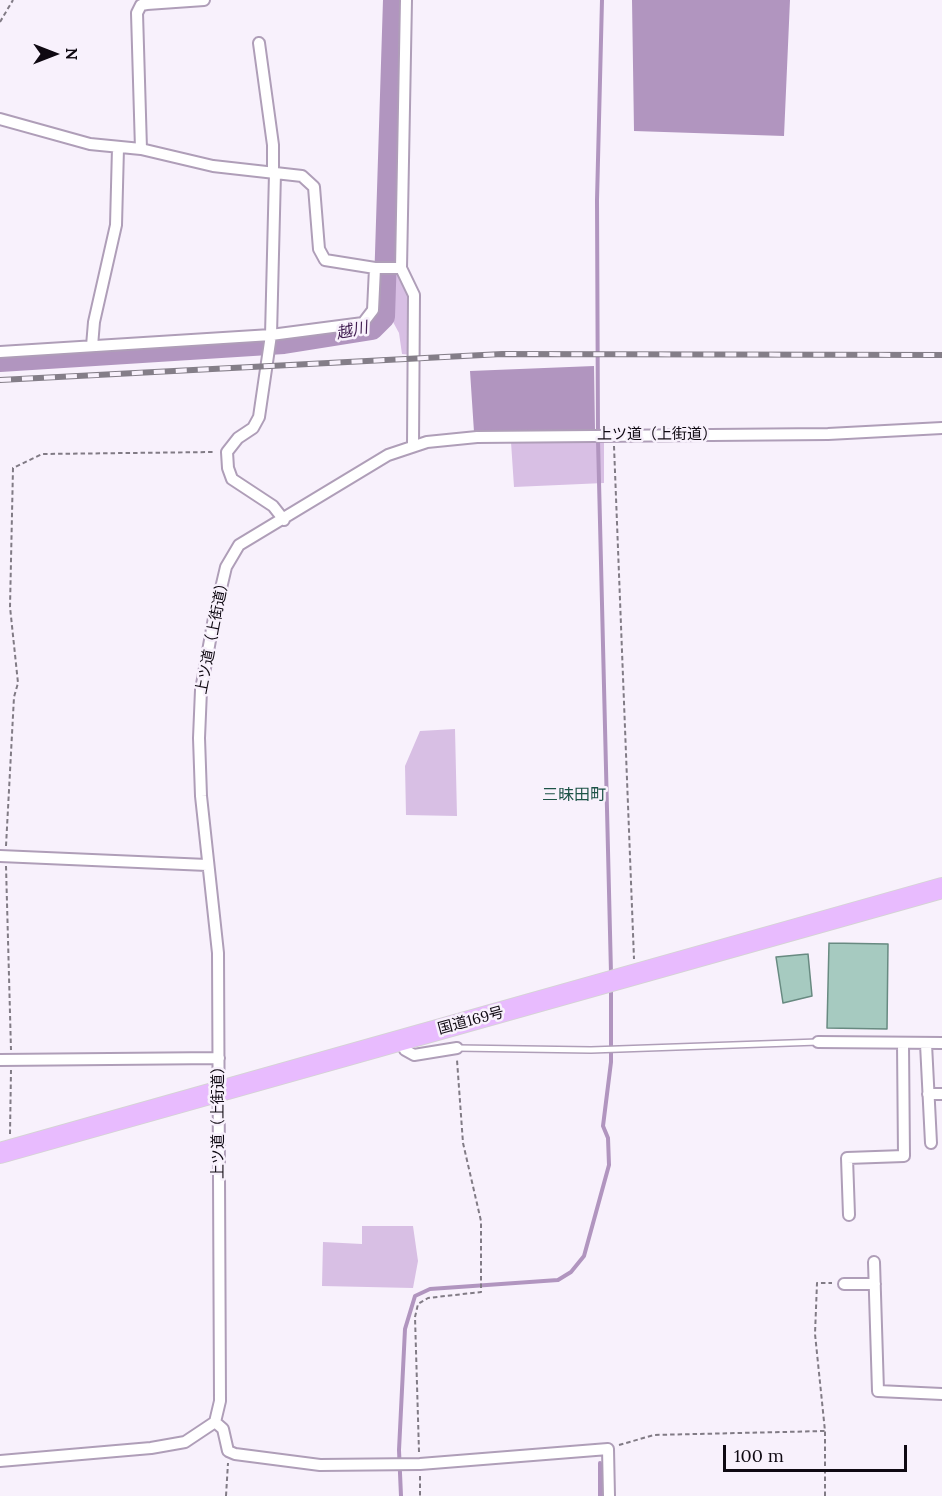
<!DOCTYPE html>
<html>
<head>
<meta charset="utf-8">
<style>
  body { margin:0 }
  #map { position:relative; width:942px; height:1496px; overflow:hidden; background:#f8f1fc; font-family:Lora,serif }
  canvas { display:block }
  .north { position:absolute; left:24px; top:24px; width:60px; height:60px; -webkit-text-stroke:4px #f8f1fc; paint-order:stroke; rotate:90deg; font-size:16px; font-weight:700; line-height:24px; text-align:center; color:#0f0912 }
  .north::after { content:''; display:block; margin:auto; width:21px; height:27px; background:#0f0912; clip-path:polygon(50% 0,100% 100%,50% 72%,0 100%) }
  .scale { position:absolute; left:723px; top:1445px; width:184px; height:27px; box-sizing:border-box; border:3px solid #0f0912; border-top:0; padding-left:8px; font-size:18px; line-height:21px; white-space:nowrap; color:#0f0912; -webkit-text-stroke:4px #f8f1fc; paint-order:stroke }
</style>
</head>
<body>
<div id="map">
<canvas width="942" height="1496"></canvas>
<div class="north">N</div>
<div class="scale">100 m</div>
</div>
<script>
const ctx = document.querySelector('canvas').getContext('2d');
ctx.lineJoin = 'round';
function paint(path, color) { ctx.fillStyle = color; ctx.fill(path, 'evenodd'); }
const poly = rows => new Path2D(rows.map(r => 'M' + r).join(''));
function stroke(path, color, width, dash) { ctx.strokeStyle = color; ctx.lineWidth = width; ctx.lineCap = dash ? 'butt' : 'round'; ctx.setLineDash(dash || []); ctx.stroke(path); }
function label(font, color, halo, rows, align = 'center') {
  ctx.font = font + ' Lora,"Noto Sans JP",serif'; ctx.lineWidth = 5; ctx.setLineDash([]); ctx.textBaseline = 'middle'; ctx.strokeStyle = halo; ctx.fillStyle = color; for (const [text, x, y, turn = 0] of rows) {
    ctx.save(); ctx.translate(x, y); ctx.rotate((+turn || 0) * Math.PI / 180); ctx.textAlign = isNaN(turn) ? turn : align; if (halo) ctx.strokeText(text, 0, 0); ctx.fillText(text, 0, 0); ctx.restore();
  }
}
const green = poly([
  [388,269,400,269,410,284,413,355,402,354,399,333,386,309],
  [511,442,604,442,604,483,514,487],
  [455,729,457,816,406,815,405,766,420,731],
  [362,1226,413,1226,418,1261,413,1288,322,1286,323,1242,362,1244]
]);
const water = poly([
  [632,0,790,0,784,136,634,131],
  [594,366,595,430,474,432,470,371]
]);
const stream = poly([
  [602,0,597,200,598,440,611,973],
  [600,1463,600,1496],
  [401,1496,399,1450,405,1329,415,1296,430,1289,558,1280,571,1272,584,1256,609,1165,608,1138,603,1126,611,1062,611,987]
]);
const river = poly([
  [0,361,284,343,372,329,384,317,394,0]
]);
const building = poly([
  [829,943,888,944,887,1029,827,1028,829,943],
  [808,954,812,996,783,1003,776,957,808,954]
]);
const path = poly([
  [0,22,13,0],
  [614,446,634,959],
  [6,846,14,697,18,683,10,607,13,468,42,454,215,452],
  [6,866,11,1050],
  [10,1134,11,1070],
  [619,1445,654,1435,825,1431],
  [419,1452,415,1317,418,1304,428,1298,481,1292,481,1221,463,1143,457,1060],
  [420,1476,420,1496],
  [226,1496,228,1463],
  [825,1496,825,1431,815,1334,817,1283,832,1283]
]);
const lane = poly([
  [457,1048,591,1050,818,1042]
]);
const street = poly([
  [406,0,401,268,414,295,413,445],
  [259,43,273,145,273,172],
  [0,119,90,144,141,149,213,166,302,176,314,187,319,249,325,260,375,268,401,268],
  [141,149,137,13,141,5,147,4,204,0],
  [275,173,271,335,259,417,253,428,238,438,227,452,228,468,232,479,273,506,284,520],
  [92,346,94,322,116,225,118,148],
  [0,352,271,335,363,323,373,310,375,268],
  [0,856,207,865],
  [402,1040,405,1050,414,1055,457,1048],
  [818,1042,942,1043],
  [926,1044,931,1143],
  [0,1060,219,1058],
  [928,1094,942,1094],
  [849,1215,847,1158,904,1156,903,1044],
  [874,1262,878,1391,942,1394],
  [844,1284,875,1284],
  [215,1422,220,1401,218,953,201,796,199,738,201,690,214,618,226,567,239,545,388,455,427,442,477,437,828,434,942,428],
  [0,1461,151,1448,185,1442,215,1422,223,1429,228,1451,235,1454,320,1465,420,1464,608,1449,609,1496]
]);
const highway = poly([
  [0,1153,942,888]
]);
const rail = poly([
  [0,380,502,354,942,355]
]);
const streetNames = [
  ["上ツ道（上街道）",657,435],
  ["上ツ道（上街道）",213,635,-79],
  ["国道169号",471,1021,-15],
  ["上ツ道（上街道）",219,1119,-90]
];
const waterNames = [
  ["越川",352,331,-12]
];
const neighbourhoodNames = [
  ["三昧田町",574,795]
];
paint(green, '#d8bfe4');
paint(water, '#b195bf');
stroke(stream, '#b195bf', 4);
stroke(river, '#b195bf', 22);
paint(building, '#a6cac0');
stroke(building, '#688a81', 1.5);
stroke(lane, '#af9eb8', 8);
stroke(street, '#af9eb8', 14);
stroke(highway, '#d4d3d4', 22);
stroke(path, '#817b85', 2, [4.5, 3]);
stroke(lane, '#fff', 5);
stroke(street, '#fff', 10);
stroke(highway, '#e8bbfe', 20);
stroke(rail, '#847e88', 6);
stroke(rail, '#f8f1fc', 4, [11]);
label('15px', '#0f0912', '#f8f1fc', streetNames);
label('italic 16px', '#421e52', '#f8f1fc', waterNames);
label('16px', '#1d5347', '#f8f1fc', neighbourhoodNames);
</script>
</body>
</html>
